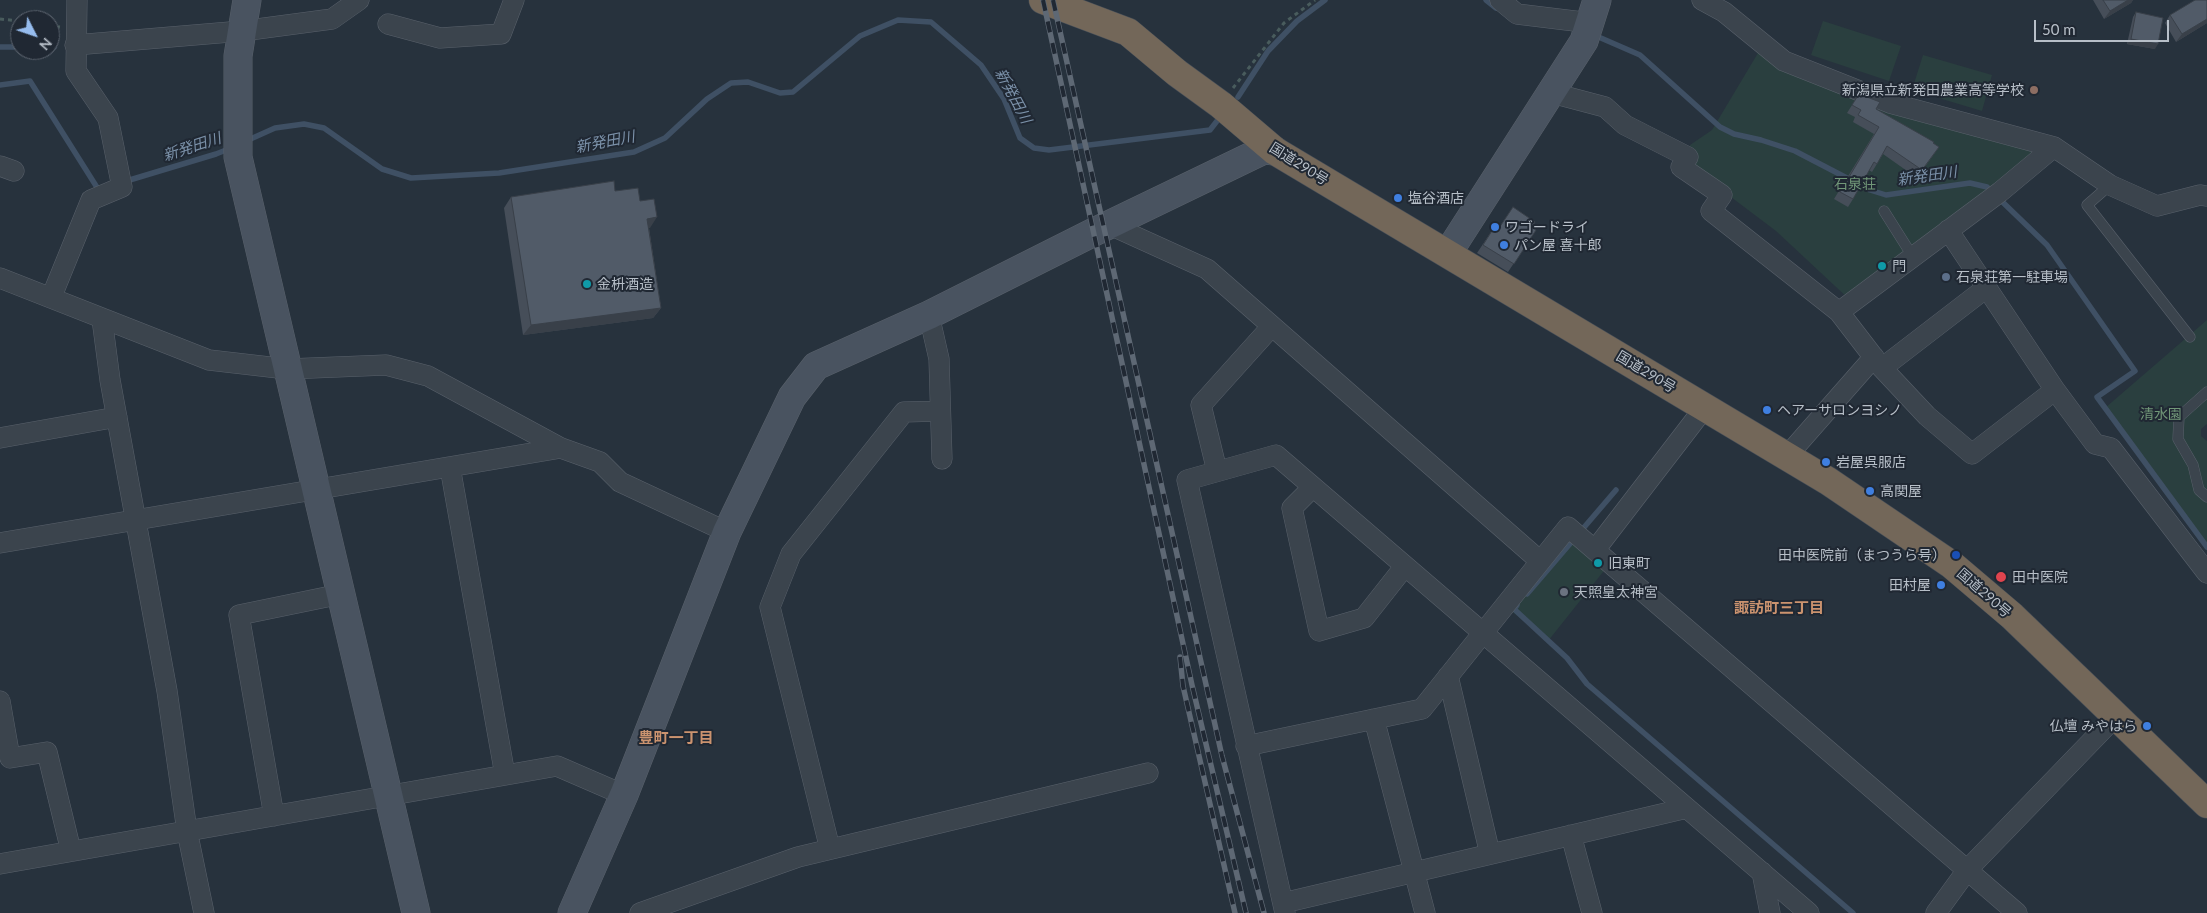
<!DOCTYPE html>
<html>
<head>
<meta charset="utf-8">
<style>
  body { margin:0 }
  #map { position:relative; width:2207px; height:913px; overflow:hidden; background:#27323d; font-family:Lato,sans-serif }
  canvas { display:block }
  .north { position:absolute; left:10px; top:10px; width:50px; height:50px; box-sizing:border-box; background:#202833; border:1px solid #5c646f; border-radius:50%; rotate:131deg; font-size:14px; font-weight:700; line-height:20px; text-align:center; color:#b7bfc8 }
  .north::after { content:''; display:block; margin:auto; width:18px; height:22px; background:#96bcee; clip-path:polygon(50% 0,100% 100%,50% 72%,0 100%) }
  .scale { position:absolute; left:2034px; top:20px; width:135px; height:22px; box-sizing:border-box; border:2px solid #b7bfc8; border-top:0; padding-left:6px; font-size:15px; line-height:18px; white-space:nowrap; color:#b7bfc8; -webkit-text-stroke:4px #202833; paint-order:stroke }
</style>
</head>
<body>
<div id="map">
<canvas width="2207" height="913"></canvas>
<div class="north">N</div>
<div class="scale">50 m</div>
</div>
<script>
const ctx = document.querySelector('canvas').getContext('2d');
ctx.lineJoin = 'round';
function paint(path, color) { ctx.fillStyle = color; ctx.fill(path, 'evenodd'); }
const poly = rows => new Path2D(rows.map(r => 'M' + r).join(''));
function stroke(path, color, width, dash) { ctx.strokeStyle = color; ctx.lineWidth = width; ctx.lineCap = dash ? 'butt' : 'round'; ctx.setLineDash(dash || []); ctx.stroke(path); }
function label(font, color, halo, rows, align = 'center') {
  ctx.font = font + ' Lato,"Noto Sans JP",sans-serif'; ctx.lineWidth = 4; ctx.setLineDash([]); ctx.textBaseline = 'middle'; ctx.strokeStyle = halo; ctx.fillStyle = color; for (const [text, x, y, turn = 0] of rows) {
    ctx.save(); ctx.translate(x, y); ctx.rotate((+turn || 0) * Math.PI / 180); ctx.textAlign = isNaN(turn) ? turn : align; if (halo) ctx.strokeText(text, 0, 0); ctx.fillText(text, 0, 0); ctx.restore();
  }
}
const green = poly([
  [1823,21,1901,46,1889,81,1811,55],
  [1761,48,1780,63,2049,147,1850,300,1776,231,1691,167,1690,145,1712,130],
  [1923,55,1992,75,1982,111,1912,90],
  [2207,320,2207,424,2201,429,2201,436,2207,441,2207,547,2105,408],
  [1570,537,1607,567,1548,641,1509,609]
]);
const stream = poly([
  [1486,0,1496,8],
  [1594,35,1640,55,1720,127,1734,134,1761,140,1795,151,1870,190,1886,195,1970,183,1987,187,2047,245,2135,371,2097,397,2207,547],
  [0,47,20,47],
  [50,47,54,47],
  [0,85,30,81,98,189,102,188],
  [1238,97,1268,51,1297,21,1325,0],
  [246,141,275,128,304,124,324,128,382,169,411,178,499,173,634,152,665,138,707,99,731,83,748,82,780,93,793,92,860,36,898,20,931,22,981,65,1004,99,1020,138,1034,148,1049,150,1210,130,1217,121],
  [123,182,216,154,231,148],
  [1527,594,1616,490],
  [1517,605,1514,609,1567,658,1587,684,1853,913]
]);
const path = poly([
  [0,19,20,21],
  [50,26,60,27],
  [1233,88,1284,23,1315,0]
]);
const lane = poly([
  [2110,185,2087,205,2190,337],
  [1884,211,1913,257],
  [2207,392,2179,417,2178,439,2193,465,2199,490,2207,497]
]);
const street = poly([
  [1500,0,1517,14,1591,23],
  [1702,0,1724,12,1784,61,1890,103,2054,147,2110,185,2157,206,2200,195,2207,196],
  [388,24,440,38,501,34,514,0],
  [75,45,242,31,332,19,359,0],
  [1552,93,1605,107,1625,125,1688,157,1681,167,1722,195,1711,211,1839,312],
  [2054,147,2000,192,1839,312,1882,368,1927,416,1972,454,2055,390,2095,444,2111,448,2207,573],
  [0,166,14,171],
  [1110,225,1207,269,1540,561],
  [1948,230,2055,390],
  [0,278,209,360,287,369,386,365,428,376,561,448,600,462,620,482,727,532],
  [51,298,91,200,122,187,108,118,76,71,77,0],
  [929,315,939,359,942,459],
  [102,319,110,380,167,691,187,831,204,913],
  [1882,368,1986,288],
  [0,438,117,417],
  [1787,456,1874,357],
  [450,467,505,775],
  [1217,471,1201,405,1272,326],
  [1313,487,1292,508,1319,631,1364,618,1405,566],
  [0,543,561,448],
  [1595,550,1705,407],
  [1448,676,1490,854],
  [0,701,10,758,47,752,71,851],
  [1374,719,1425,913],
  [1246,746,1422,709,1568,527,2017,913],
  [274,816,239,615,341,594],
  [1571,835,1592,913],
  [830,849,770,607,791,554,904,412,940,411],
  [0,864,557,766,624,795],
  [1762,872,1770,913],
  [1283,903,1687,808],
  [640,913,798,857,1148,773],
  [1285,913,1187,480,1276,455,1809,913],
  [1936,913,1968,869,2115,717]
]);
const secondary = poly([
  [247,0,238,56,238,157,416,913],
  [1448,253,1584,41,1597,0],
  [572,913,624,795,727,532,792,397,816,366,929,315,1094,232,1264,150,1275,151]
]);
const highway = poly([
  [1043,0,1128,32,1177,73,1221,105,1275,151,1828,481,1952,565,2012,616,2207,804]
]);
const rail = poly([
  [1043,0,1192,685,1246,913],
  [1053,0,1222,756,1264,913],
  [1180,657,1183,686,1235,913]
]);
const wall = poly([
  [2093,0,2133,0,2131,3,2104,19],
  [2207,0,2207,23,2176,42,2165,23,2170,15],
  [2136,12,2155,49,2127,44,2133,17],
  [1859,94,1876,109,1939,147,1917,178,1883,154,1872,172,1869,170,1853,199,1848,207,1834,199,1874,134,1853,122,1855,117,1847,113],
  [615,191,650,228,649,228,661,308,653,318,523,335,504,208,511,197],
  [1495,226,1499,228,1532,227,1536,230,1508,272,1477,253]
]);
const shadedWall = poly([
  [2128,0,2133,0,2131,3,2104,19,2110,11],
  [2207,19,2207,23,2176,42,2182,34],
  [2131,39,2158,44,2155,49,2127,44],
  [657,217,650,228,640,229,647,219],
  [661,308,653,318,523,335,531,325]
]);
const building = poly([
  [2103,0,2128,0,2110,11,2103,0],
  [2195,0,2207,0,2207,19,2182,34,2170,15,2195,0],
  [2136,12,2163,18,2158,44,2131,39,2136,12],
  [1859,94,1880,102,1876,109,1934,142,1933,143,1939,147,1922,170,1887,146,1877,164,1874,162,1853,199,1840,192,1879,127,1858,115,1861,110,1852,105,1859,94],
  [614,181,615,191,638,188,640,201,654,199,657,217,647,219,661,308,531,325,511,197,614,181],
  [1513,207,1535,222,1532,227,1536,230,1514,264,1483,245,1495,226,1499,228,1513,207]
]);
const markers = [
  [2034,90,5,"#8d6e63"],
  [1398,198,5,"#3f7fe0"],
  [1495,227,5,"#3f7fe0"],
  [1504,245,5,"#3f7fe0"],
  [1882,266,5,"#0f9aa8"],
  [1946,277,5,"#5c6f8a"],
  [587,284,5,"#0f9aa8"],
  [1767,410,5,"#3f7fe0"],
  [1826,462,5,"#3f7fe0"],
  [1870,491,5,"#3f7fe0"],
  [1956,555,5,"#1a4fb4"],
  [1598,563,5,"#0f9aa8"],
  [2001,577,6,"#e0444e"],
  [1941,585,5,"#3f7fe0"],
  [1564,592,5,"#6b7280"],
  [2147,726,5,"#3f7fe0"]
];
const poiNames = [
  ["新潟県立新発田農業高等学校",2024,90,"right"],
  ["塩谷酒店",1408,198],
  ["ワゴードライ",1505,227],
  ["パン屋 喜十郎",1514,245],
  ["門",1892,266],
  ["石泉荘第一駐車場",1956,277],
  ["金枡酒造",597,284],
  ["ヘアーサロンヨシノ",1777,410],
  ["岩屋呉服店",1836,462],
  ["高関屋",1880,491],
  ["田中医院前（まつうら号）",1946,555,"right"],
  ["旧東町",1608,563],
  ["田中医院",2012,577],
  ["田村屋",1931,585,"right"],
  ["天照皇太神宮",1574,592],
  ["仏壇 みやはら",2137,726,"right"]
];
const streetNames = [
  ["国道290号",1299,164,32],
  ["国道290号",1646,372,31],
  ["国道290号",1984,593,41]
];
const parkNames = [
  ["石泉荘",1855,184],
  ["清水園",2161,414]
];
const waterNames = [
  ["新発田川",1013,96,62],
  ["新発田川",605,142,-11],
  ["新発田川",192,147,-18],
  ["新発田川",1927,176,-8]
];
const neighbourhoodNames = [
  ["諏訪町三丁目",1779,608],
  ["豊町一丁目",676,738]
];
paint(green, '#2a3f3f');
stroke(stream, '#3f5064', 5.5);
stroke(lane, '#59616b', 11);
stroke(street, '#59616b', 21);
stroke(secondary, '#59616b', 29);
stroke(highway, '#464e58', 29);
stroke(path, '#495c5d', 3, [4, 4]);
stroke(lane, '#3b444d', 10);
stroke(street, '#3b444d', 20);
stroke(secondary, '#495360', 28);
stroke(highway, '#736759', 28);
stroke(rail, '#5e6874', 5.5);
stroke(rail, '#202833', 4, [11]);
paint(wall, '#464e59');
paint(shadedWall, '#394049');
paint(building, '#515b68');
stroke(building, '#394049', 1);
for (const [x, y, r, color] of markers) { const dot = new Path2D(); dot.arc(x, y, r, 0, 2 * Math.PI); ctx.fillStyle = color; ctx.fill(dot); stroke(dot, '#202833', 2); }
label('14px', '#b7bfc8', '#202833', poiNames, 'left');
label('14px', '#b7bfc8', '#202833', streetNames);
label('14px', '#719778', '#202833', parkNames);
label('italic 15px', '#7b91a9', '#202833', waterNames);
label('bold 15px', '#cb936f', '#202833', neighbourhoodNames);
</script>
</body>
</html>
